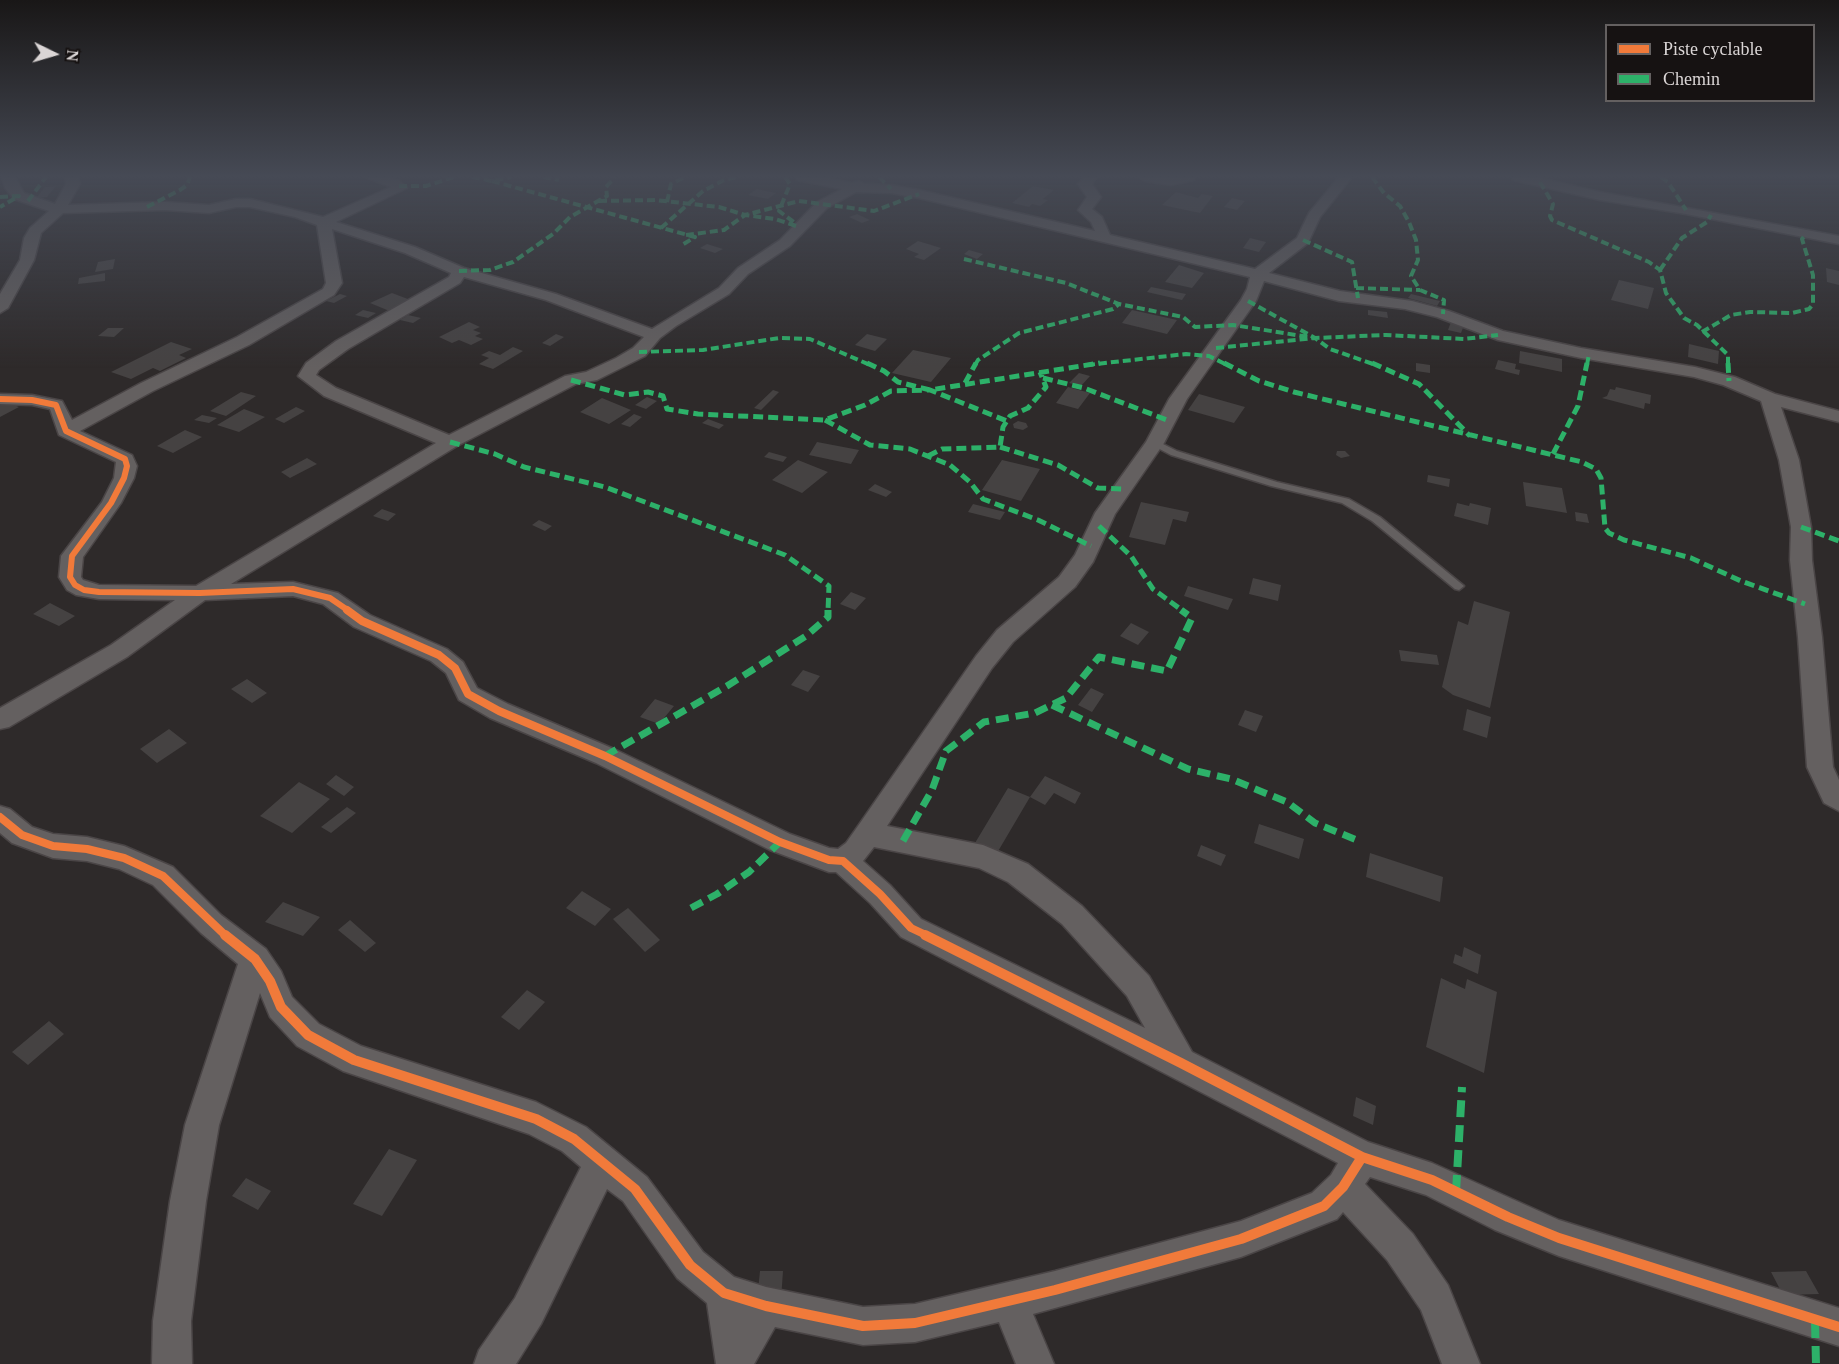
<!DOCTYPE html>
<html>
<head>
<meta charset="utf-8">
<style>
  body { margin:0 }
  #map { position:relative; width:1839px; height:1364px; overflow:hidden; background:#2e2a2a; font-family:"Times New Roman",serif }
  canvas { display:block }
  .legend { position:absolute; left:1605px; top:24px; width:210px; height:78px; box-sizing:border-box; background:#161212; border:2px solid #646060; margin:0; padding:8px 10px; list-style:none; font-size:18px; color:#dad5d5 }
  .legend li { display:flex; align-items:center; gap:12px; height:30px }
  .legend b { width:30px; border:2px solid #646060 }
  .north { position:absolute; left:24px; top:24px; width:60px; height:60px; -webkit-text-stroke:4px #161212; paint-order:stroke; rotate:95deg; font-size:16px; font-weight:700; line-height:24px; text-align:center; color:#dad5d5 }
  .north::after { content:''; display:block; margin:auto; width:21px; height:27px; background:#dad5d5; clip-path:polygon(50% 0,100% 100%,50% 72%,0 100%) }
</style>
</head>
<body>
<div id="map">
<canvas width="1839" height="1364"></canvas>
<ul class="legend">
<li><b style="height:8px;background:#f17a3a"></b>Piste cyclable</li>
<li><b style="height:8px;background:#2db169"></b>Chemin</li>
</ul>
<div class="north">N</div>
</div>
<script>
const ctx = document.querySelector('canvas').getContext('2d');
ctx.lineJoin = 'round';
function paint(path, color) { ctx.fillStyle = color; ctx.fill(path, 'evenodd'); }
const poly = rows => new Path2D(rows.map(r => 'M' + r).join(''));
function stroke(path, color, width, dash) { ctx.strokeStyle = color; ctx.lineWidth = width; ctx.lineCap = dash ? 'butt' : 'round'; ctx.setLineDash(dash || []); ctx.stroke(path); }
const building = poly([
  [56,186,47,197,36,198,45,187],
  [1033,186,1054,190,1043,199,1048,200,1040,206,1032,204,1029,207,1012,203],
  [757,189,776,193,768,199,748,195],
  [1176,192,1198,198,1202,194,1213,196,1200,213,1162,205],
  [1232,198,1245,201,1237,210,1224,207],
  [857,214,870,220,862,223,849,217],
  [1250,238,1266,242,1259,252,1243,248],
  [918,241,941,248,924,260,914,257,919,254,906,249],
  [707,244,723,249,715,253,700,248],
  [969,250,983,254,977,259,964,254],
  [115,259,113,269,95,272,98,262],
  [1179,265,1204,273,1192,288,1165,282],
  [1826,268,1839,271,1839,285,1827,282],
  [105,273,105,281,78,284,79,278],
  [1619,280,1654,288,1648,309,1611,300],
  [1151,287,1186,294,1182,300,1147,292],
  [392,293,413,301,392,312,370,303],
  [340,294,347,296,334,303,326,301],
  [1411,294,1440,301,1437,306,1408,298],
  [363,310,376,313,368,318,355,315],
  [1132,310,1177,320,1167,334,1122,323],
  [1368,310,1387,312,1388,318,1368,315],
  [408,315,421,318,413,323,400,320],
  [469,322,480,327,473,330,481,333,475,336,483,339,471,345,459,340,452,343,439,337],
  [1451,322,1464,325,1461,333,1448,330],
  [108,328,124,328,114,337,98,336],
  [556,334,564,337,550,346,542,343],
  [867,334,887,339,875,351,855,345],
  [171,342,192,349,179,355,186,358,160,371,153,368,131,379,111,372],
  [1689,344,1719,351,1718,364,1688,357],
  [513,347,523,351,493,369,479,364,489,358,481,355,489,351,500,355],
  [913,350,951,358,931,382,892,373],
  [1520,351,1562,359,1562,372,1519,363],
  [1498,360,1516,364,1515,369,1520,370,1519,375,1495,369],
  [1416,363,1430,365,1430,373,1416,371],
  [1079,373,1090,376,1081,386,1069,383],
  [1068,387,1090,393,1078,409,1056,403],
  [1616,387,1651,395,1650,404,1645,403,1644,409,1602,398,1607,396,1610,389,1615,390],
  [773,390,779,392,761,410,754,408],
  [241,392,256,396,226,416,210,411],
  [1199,394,1245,407,1234,423,1188,410],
  [647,397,657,401,646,409,635,405],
  [602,398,631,410,609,424,580,412],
  [6,402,19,407,0,417,0,405],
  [296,407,305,411,284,423,275,419],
  [244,409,265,417,239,432,217,425],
  [634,414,642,417,630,427,621,424],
  [202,415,217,418,209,423,194,420],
  [708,419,724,425,719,429,702,423],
  [1018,421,1026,423,1028,427,1023,430,1014,428,1013,424],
  [185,430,202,437,173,453,157,446],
  [817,442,859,450,851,464,809,455],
  [1337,451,1345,451,1350,456,1341,458,1336,455],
  [769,452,787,457,783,462,764,457],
  [307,458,317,464,290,478,281,472],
  [798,460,828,472,802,493,772,480],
  [1002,460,1040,469,1021,501,982,490],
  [1428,475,1450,479,1449,487,1427,482],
  [1523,482,1562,488,1567,513,1526,506],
  [875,484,892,492,886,497,868,490],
  [1141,502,1189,512,1186,522,1173,519,1165,545,1129,537],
  [1457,503,1469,506,1470,503,1491,508,1488,525,1454,516],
  [973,504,1005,512,1000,520,968,512],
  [382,509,396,514,388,521,373,516],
  [1575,512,1587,514,1589,523,1576,521],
  [539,520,552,526,545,531,532,525],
  [1253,578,1281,585,1278,601,1249,594],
  [1188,586,1233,599,1228,610,1184,596],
  [851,592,866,598,855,610,840,604],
  [1474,601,1510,612,1490,708,1453,695,1442,687,1458,621,1468,625],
  [50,603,75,616,59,626,33,614],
  [1131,623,1149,632,1138,645,1120,636],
  [1399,650,1437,655,1439,665,1401,661],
  [803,670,820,676,808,692,791,685],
  [247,679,267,693,252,703,231,689],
  [1091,688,1104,694,1092,712,1078,705],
  [655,699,674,706,659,724,640,717],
  [1467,709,1491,717,1487,738,1463,730],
  [1245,710,1263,716,1256,732,1238,725],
  [169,729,187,743,157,763,140,749],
  [336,775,354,787,344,796,326,784],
  [1045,776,1081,793,1075,804,1054,793,1045,805,1030,797],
  [299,782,330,799,292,833,260,816],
  [1008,788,1030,797,997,853,975,843],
  [347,807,356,813,331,833,321,827],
  [1259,824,1304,839,1299,859,1254,843],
  [1201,845,1226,855,1221,866,1197,856],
  [1370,853,1443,877,1440,902,1366,877],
  [582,891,611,909,595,926,566,908],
  [283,902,320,917,303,936,265,922],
  [628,908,660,940,645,952,613,919],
  [350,920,376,943,365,952,338,930],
  [1464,947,1481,955,1478,974,1453,963,1455,954,1462,957],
  [1441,978,1465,989,1467,979,1497,992,1484,1073,1426,1047],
  [527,990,545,1002,519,1030,501,1017],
  [49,1021,64,1034,28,1065,12,1052],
  [1356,1097,1376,1106,1373,1125,1353,1116],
  [389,1149,417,1160,382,1216,353,1204],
  [246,1178,271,1191,258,1210,232,1196],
  [760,1271,783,1271,781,1300,757,1300],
  [1806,1271,1819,1294,1783,1295,1771,1272]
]);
const service = poly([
  [1155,440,1177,451,1277,482,1349,499,1380,517,1464,586,1459,590,1455,589,1372,521,1342,503,1271,486,1171,455,1152,445,1152,441,1155,440]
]);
const minor = poly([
  [2,177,15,177,24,193,55,204,66,184,65,177,78,177,80,184,68,205,165,202,209,205,236,199,250,199,323,217,391,187,365,177,386,177,400,181,407,188,336,222,415,247,464,268,556,294,652,329,719,288,738,268,780,240,817,202,842,189,797,180,796,177,822,177,852,183,859,181,865,184,891,185,919,190,1095,231,1091,222,1078,210,1087,197,1078,184,1084,177,1097,177,1092,184,1101,197,1092,209,1102,217,1110,235,1255,269,1297,238,1309,213,1339,177,1352,177,1320,217,1308,243,1269,273,1340,291,1412,301,1449,311,1503,331,1581,348,1695,367,1735,377,1775,394,1839,411,1839,422,1781,407,1799,460,1811,527,1812,560,1822,637,1833,767,1839,780,1839,811,1824,803,1807,767,1798,637,1790,560,1791,527,1779,460,1761,401,1723,385,1694,377,1581,358,1498,340,1437,317,1405,309,1339,301,1264,281,1256,301,1187,399,1164,443,1115,514,1093,562,1075,587,1013,642,992,668,887,826,983,845,1028,864,1082,906,1149,976,1192,1052,1368,1142,1432,1163,1559,1220,1839,1308,1839,1346,1559,1256,1495,1230,1426,1195,1370,1177,1365,1184,1413,1234,1448,1285,1480,1364,1442,1364,1421,1310,1387,1260,1343,1212,1337,1219,1241,1257,1033,1314,1054,1364,1016,1364,999,1322,915,1342,863,1345,775,1327,754,1364,716,1364,707,1303,677,1278,623,1201,607,1189,541,1324,516,1364,474,1364,479,1350,515,1298,581,1167,562,1151,529,1134,343,1071,297,1046,270,1017,260,993,219,1125,206,1201,191,1321,192,1364,152,1364,153,1321,170,1201,185,1125,238,964,201,933,153,885,119,869,87,861,53,858,12,843,0,833,0,806,10,809,32,827,53,834,87,837,124,846,173,867,221,915,266,949,281,971,292,997,319,1024,361,1046,536,1102,586,1127,647,1177,703,1252,734,1277,766,1287,863,1307,915,1304,1055,1271,1241,1221,1312,1193,1331,1175,1338,1163,901,937,870,903,836,872,829,872,770,850,596,763,490,718,459,700,446,673,431,661,354,627,323,604,293,596,205,600,127,657,9,727,0,729,0,708,111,645,175,600,99,599,76,595,67,590,59,577,61,556,102,502,114,478,116,462,59,435,50,409,32,405,0,404,0,394,32,395,62,401,72,420,141,383,237,337,323,289,326,283,317,225,295,217,250,207,236,207,209,213,165,210,63,213,41,233,34,260,8,308,0,313,0,294,20,260,24,238,30,228,49,211,14,199,5,188,2,177],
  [856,192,891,193,919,198,1250,277,1247,289,1241,300,1169,399,1146,442,1095,513,1075,555,1059,577,997,630,976,656,858,826,846,843,838,849,829,848,790,834,614,749,508,704,477,688,463,662,447,649,370,615,338,593,293,582,231,584,457,446,576,384,597,380,645,356,660,338,676,326,729,294,748,274,790,246,827,208,856,192],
  [332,229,405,253,451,273,449,277,336,341,306,363,298,376,324,396,436,443,196,586,99,585,83,580,81,577,83,557,121,503,134,478,137,466,132,455,80,431,153,391,249,345,334,295,342,283,332,229],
  [464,277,546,300,644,337,633,348,616,358,586,372,565,376,449,435,336,388,316,375,319,370,348,349,460,283,464,277],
  [874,847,979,868,1008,882,1062,924,1127,996,1145,1028,921,919,890,885,863,861,874,847],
  [1139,177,1195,177,1194,180,1171,185,1145,181,1139,177],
  [1512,177,1536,177,1600,192,1839,236,1839,244,1686,214,1600,200,1513,180,1512,177]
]);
const quietFar3 = poly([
  [472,177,492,181,511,177],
  [543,177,559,180],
  [785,177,790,184,779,211,795,223],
  [879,177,891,189],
  [1372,177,1384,193,1400,206,1409,222,1416,240,1418,260,1411,276,1420,290,1444,300,1443,314],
  [1661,177,1668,182,1686,210],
  [492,181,695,237,682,245],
  [1540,182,1553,204,1550,216,1552,220,1649,262,1660,270,1666,293,1684,318,1697,325,1728,355,1728,365],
  [399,186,426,186,454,177],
  [0,197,19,196,0,207],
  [28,201,46,177],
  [599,201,655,200,719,207,745,215,775,219,799,227],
  [667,202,671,184,685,177],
  [147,207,180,190,187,185,190,177],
  [661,228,703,191,724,180,738,177],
  [686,235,724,230,745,215,799,201,874,211,919,194],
  [1303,240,1352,262,1358,298],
  [964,259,1066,283,1119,304,1183,317,1195,327,1233,325,1315,338],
  [1660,270,1682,238,1707,222,1711,215],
  [459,271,490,270,513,262,553,234,570,217,607,196,606,187,615,177],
  [1356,288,1420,290],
  [1248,301,1315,338,1330,349,1376,365],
  [1702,332,1731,315,1750,312,1792,313,1809,309,1813,304,1813,275,1802,239,1806,234],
  [1216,348,1315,338,1386,335,1464,339,1498,335],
  [639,352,703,350,779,338,810,339,870,365],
  [975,365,978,360,1019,333,1113,309,1119,304],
  [1087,365,1186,354,1209,356,1227,365],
  [1587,365,1589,354]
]);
const quietFar2 = poly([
  [867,363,884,371,898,382,930,390,1100,363],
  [1224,363,1259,381,1294,392,1582,462,1596,469,1601,478,1605,528,1609,533,1624,540,1691,558,1741,581,1805,604],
  [1372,363,1419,384,1470,436],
  [1728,363,1729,381],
  [1043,378,1084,388,1167,420],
  [571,380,625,395,648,392,663,396,667,409,698,414,825,420,865,405,891,391,930,390,1007,421],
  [965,383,976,363],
  [825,420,870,445,910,449,950,465,970,482,983,499,1038,520,1091,546],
  [450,442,495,454,524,467,605,487,785,555,829,586,828,611],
  [1000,447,1058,465,1098,488,1122,489],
  [1553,454,1578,406,1587,363],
  [928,456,942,449,1000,447,1003,427,1010,416,1028,408,1046,387,1040,372],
  [1099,526,1131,556,1153,589,1183,611],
  [1801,527,1839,541]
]);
const quietFar1 = poly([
  [1052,705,1188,769,1231,779,1287,802,1315,823,1357,840],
  [605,756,727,686,806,636,828,617,828,610],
  [903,841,932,790,946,751,984,722,1035,713,1066,698,1099,657,1167,671,1192,618,1181,610],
  [691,908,717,894,749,872,780,842]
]);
const quiet = poly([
  [1456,1192,1462,1087],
  [1815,1321,1816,1364]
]);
const cyclewayFar2 = poly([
  [0,399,32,400,56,405,66,431,125,459,127,466,124,478,111,503,72,556,70,577,75,585,84,590,99,592,200,593,293,589,330,598,349,611]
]);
const cyclewayFar1 = poly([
  [347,610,362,621,439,655,455,668,468,694,499,711,605,756,780,842,829,860,843,861,880,894,911,928,928,936],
  [0,817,22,835,53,846,87,849,124,858,163,876,226,936]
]);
const cycleway = poly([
  [225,935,255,959,270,981,281,1007,308,1035,354,1060,536,1119,574,1139,635,1189,690,1265,724,1293,766,1306,863,1326,915,1323,1055,1290,1241,1239,1324,1206,1343,1187,1362,1157],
  [925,935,1181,1063,1362,1157,1432,1180,1508,1217,1559,1238,1839,1327]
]);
paint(building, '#454242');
stroke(service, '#4a4546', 3);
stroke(minor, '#4a4546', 3);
paint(service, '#646060');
paint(minor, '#646060');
stroke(quietFar3, '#2db169', 4, [8, 4]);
stroke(quietFar2, '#2db169', 5, [10, 5]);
stroke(quietFar1, '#2db169', 7, [13, 7]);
stroke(quiet, '#2db169', 8, [17, 8]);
stroke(cyclewayFar2, '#f17a3a', 6);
stroke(cyclewayFar1, '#f17a3a', 8);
stroke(cycleway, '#f17a3a', 10);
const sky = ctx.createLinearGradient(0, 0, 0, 368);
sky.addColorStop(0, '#191717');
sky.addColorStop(0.48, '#464a55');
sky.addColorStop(1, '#464a5500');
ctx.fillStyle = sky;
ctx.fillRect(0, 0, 1839, 368);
</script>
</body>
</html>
